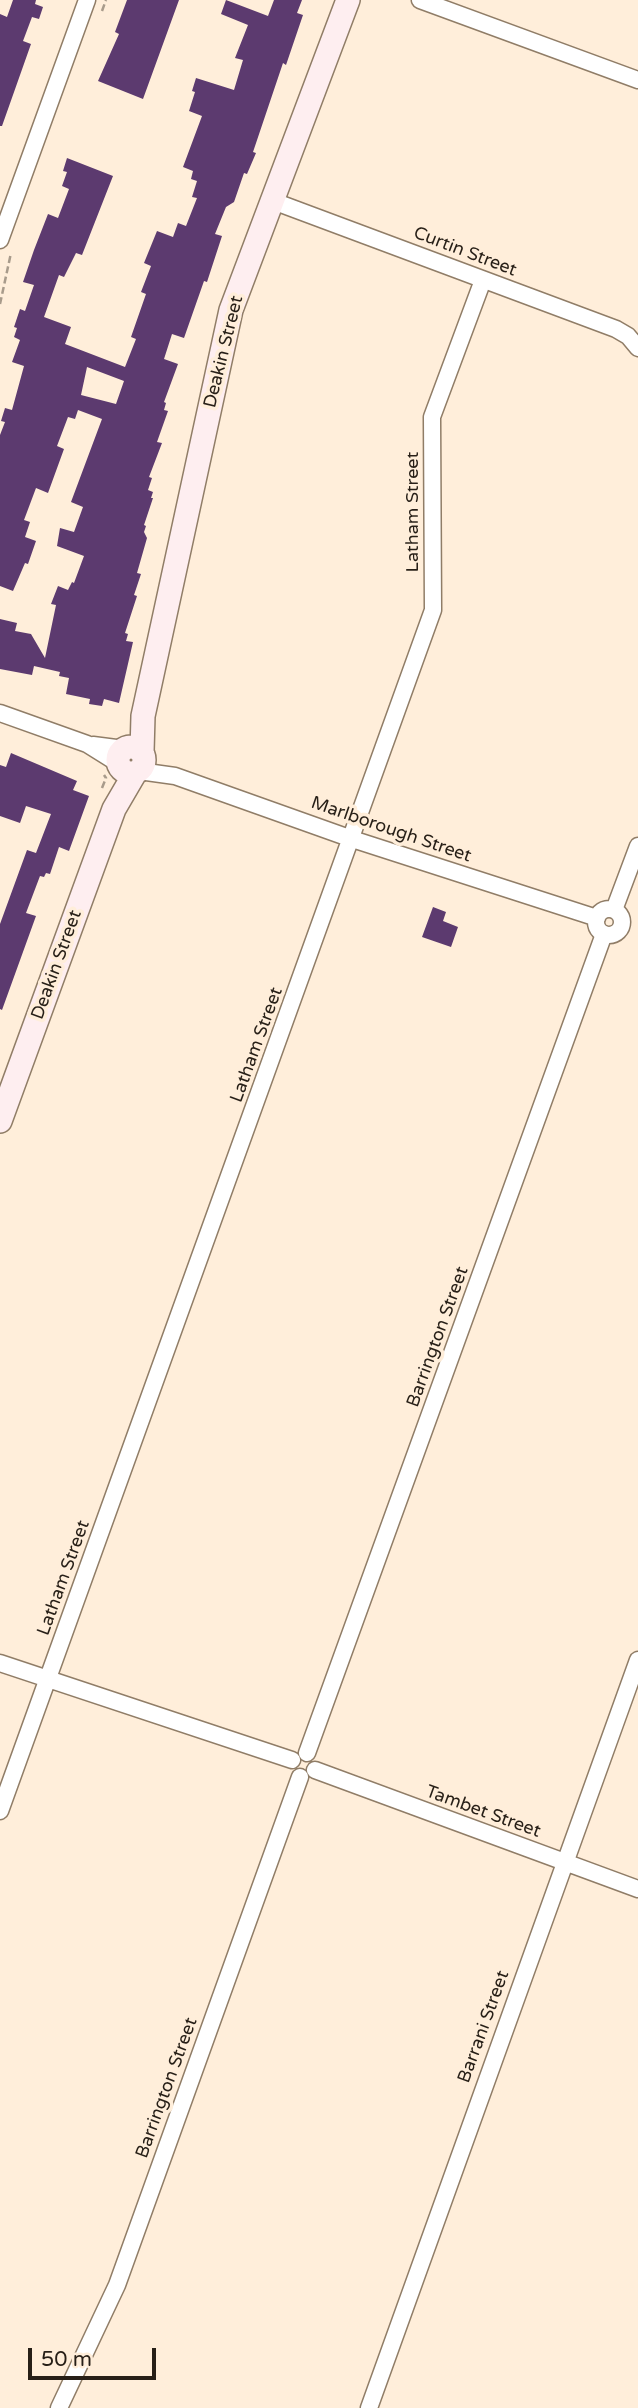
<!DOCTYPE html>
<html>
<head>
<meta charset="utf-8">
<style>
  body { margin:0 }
  #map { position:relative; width:638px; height:2408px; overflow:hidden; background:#ffeeda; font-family:"Varela Round",sans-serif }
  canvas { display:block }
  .scale { position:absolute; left:28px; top:2348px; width:128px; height:32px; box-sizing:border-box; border:4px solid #271f17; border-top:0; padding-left:9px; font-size:21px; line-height:24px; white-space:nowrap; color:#271f17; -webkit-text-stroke:5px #ffeeda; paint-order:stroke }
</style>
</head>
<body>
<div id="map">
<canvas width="638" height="2408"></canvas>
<div class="scale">50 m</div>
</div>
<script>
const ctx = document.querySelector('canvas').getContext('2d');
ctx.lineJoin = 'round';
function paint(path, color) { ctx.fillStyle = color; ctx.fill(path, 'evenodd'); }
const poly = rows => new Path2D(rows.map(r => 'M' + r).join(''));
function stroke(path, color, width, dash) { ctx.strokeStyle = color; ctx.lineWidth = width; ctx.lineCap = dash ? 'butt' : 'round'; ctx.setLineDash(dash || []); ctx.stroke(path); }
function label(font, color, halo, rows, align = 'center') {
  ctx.font = font + ' "Varela Round",sans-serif'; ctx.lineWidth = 7; ctx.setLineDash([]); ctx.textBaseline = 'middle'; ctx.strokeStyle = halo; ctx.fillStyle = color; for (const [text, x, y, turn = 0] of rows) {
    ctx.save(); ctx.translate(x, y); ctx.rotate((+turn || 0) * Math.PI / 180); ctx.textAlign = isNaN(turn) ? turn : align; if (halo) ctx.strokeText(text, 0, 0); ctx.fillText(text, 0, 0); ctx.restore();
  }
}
const building = poly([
  [13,0,36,0,35,4,43,7,39,19,32,17,23,41,31,44,2,126,0,126,0,14,7,17],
  [127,0,179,0,143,99,98,81,119,34,115,32],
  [226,0,268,16,274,0,302,0,297,13,303,15,286,65,283,63,253,152,256,153,247,174,244,173,234,202,226,207,215,234,222,236,207,282,204,281,184,338,172,334,164,359,178,364,164,402,166,403,164,410,168,411,157,442,162,443,149,477,152,478,148,490,153,492,151,498,153,498,144,525,146,526,144,532,147,538,137,573,141,574,134,595,137,596,125,633,128,634,126,641,133,642,119,703,104,699,102,706,89,704,90,699,66,694,69,678,59,676,60,672,34,666,32,675,0,669,0,619,17,623,15,631,31,634,45,658,56,605,51,604,58,586,68,590,72,582,74,583,84,556,57,546,60,528,74,532,83,507,71,502,102,419,78,410,75,419,68,417,57,446,64,449,48,493,36,488,24,520,30,522,25,537,36,541,28,564,25,563,13,591,0,586,0,435,5,422,1,421,5,408,12,410,24,366,12,362,20,340,14,337,17,328,14,327,20,309,25,311,34,285,23,282,34,250,48,214,58,218,69,189,62,186,67,172,63,171,67,158,113,176,82,255,76,253,64,277,59,275,44,317,71,327,65,344,125,367,136,339,131,337,146,294,141,292,151,266,144,263,157,231,173,237,178,223,186,226,197,198,192,197,197,181,191,179,193,171,183,167,202,116,189,111,195,92,192,91,196,78,234,90,243,60,235,58,248,25,221,14],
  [87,367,124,381,116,404,81,395],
  [11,753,77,781,73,790,89,796,69,851,59,847,50,874,46,873,44,877,40,876,26,913,36,916,2,1010,0,1009,0,924,27,850,36,853,51,814,26,806,20,823,0,816,0,765,6,767],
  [433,907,446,912,443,921,458,927,451,947,422,937]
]);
const path = poly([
  [102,11,106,0],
  [0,304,11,253],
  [102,788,106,778,104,775]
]);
const street = poly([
  [420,0,638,80],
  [273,201,616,329,628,336,638,348],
  [0,240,87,0],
  [0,713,87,744,119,764],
  [93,745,124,749],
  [139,771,175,776,352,839,597,918],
  '596 922a13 13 0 1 1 26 0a13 13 0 1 1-26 0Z',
  [614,910,638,846],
  [0,1663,292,1760],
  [307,1753,604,934],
  [315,1770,638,1889],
  [0,1811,433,610,432,417,483,280],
  [59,2408,117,2285,300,1777],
  [369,2408,638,1660]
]);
const secondary = poly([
  '118 760a13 13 0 1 1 26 0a13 13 0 1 1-26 0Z',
  [142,752,143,716,231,310,348,0],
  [0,1121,114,809,135,773]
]);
const streetNames = [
  ["Curtin Street",465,252,21],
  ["Deakin Street",224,352,-76],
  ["Latham Street",413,512,-90],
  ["Marlborough Street",391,830,19],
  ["Deakin Street",57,965,-70],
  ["Latham Street",257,1045,-70],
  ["Barrington Street",438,1337,-70],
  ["Latham Street",64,1578,-70],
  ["Tambet Street",483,1812,20],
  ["Barrani Street",484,2027,-70],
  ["Barrington Street",167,2088,-70]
];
paint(building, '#5c3a6f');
stroke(street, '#907d67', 19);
stroke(secondary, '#907d67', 26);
stroke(path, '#a89b8b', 2.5, [7, 3.5]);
stroke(street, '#fff', 16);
stroke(secondary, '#feeef0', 23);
label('18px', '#271f17', '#ffeeda', streetNames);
</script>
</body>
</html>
